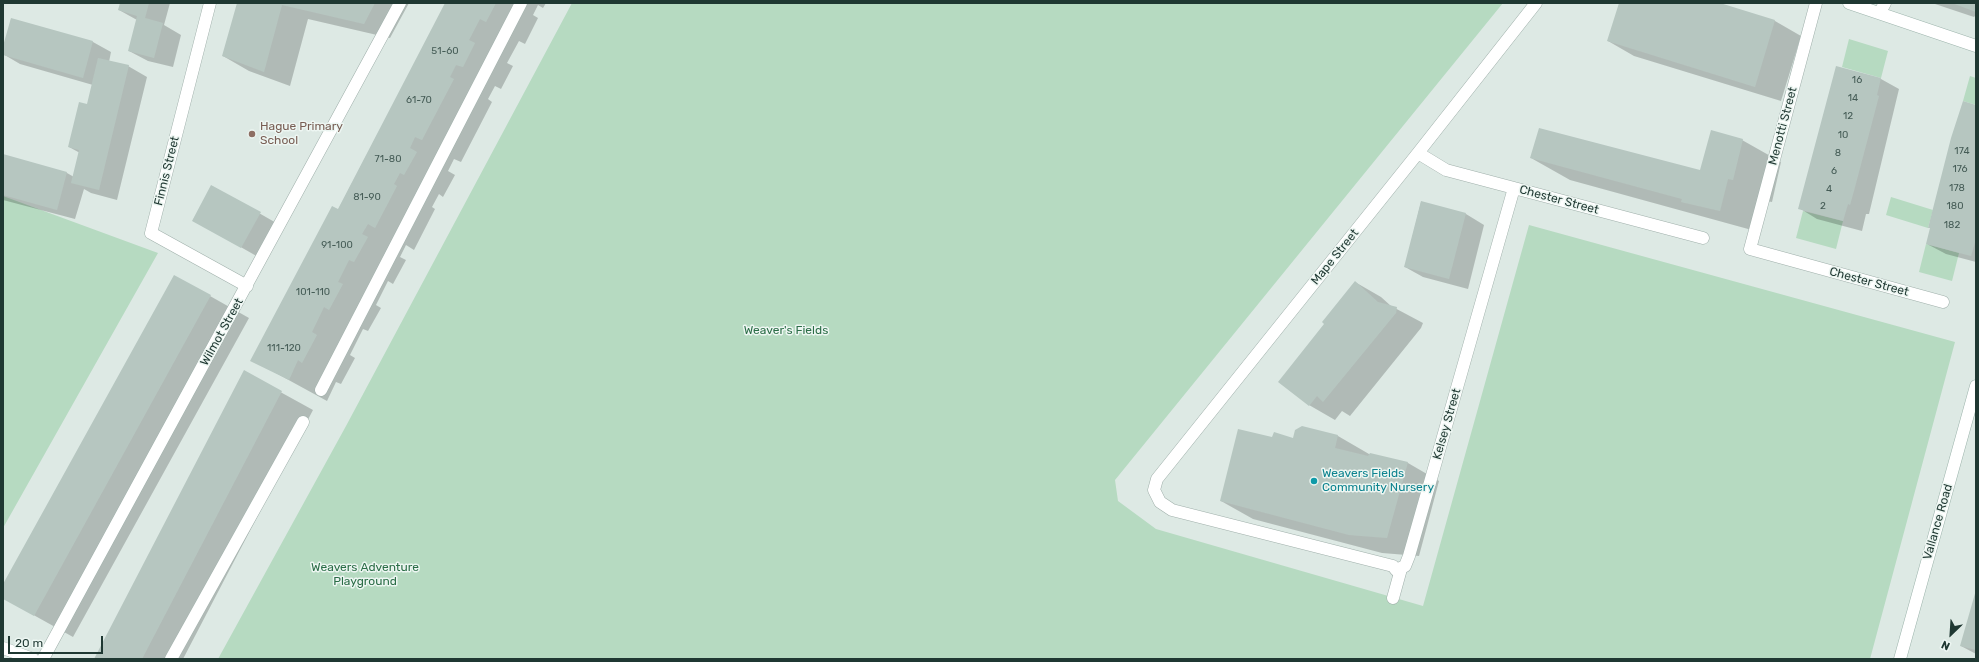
<!DOCTYPE html>
<html>
<head>
<meta charset="utf-8">
<style>
  body { margin:0 }
  #map { position:relative; width:1979px; height:662px; overflow:hidden; background:#dde9e4; font-family:Rubik,sans-serif }
  canvas { display:block }
  .frame { position:absolute; inset:0; border:4px solid #1f3832; pointer-events:none }
  .north { position:absolute; left:1931px; top:614px; width:40px; height:40px; -webkit-text-stroke:3px #edf6f2; paint-order:stroke; rotate:205deg; font-size:11px; font-weight:700; line-height:16px; text-align:center; color:#1f3832 }
  .north::after { content:''; display:block; margin:auto; width:14px; height:18px; background:#1f3832; clip-path:polygon(50% 0,100% 100%,50% 72%,0 100%) }
  .scale { position:absolute; left:8px; top:636px; width:95px; height:18px; box-sizing:border-box; border:2px solid #1f3832; border-top:0; padding-left:5px; font-size:12px; line-height:14px; white-space:nowrap; color:#1f3832; -webkit-text-stroke:3px #edf6f2; paint-order:stroke }
</style>
</head>
<body>
<div id="map">
<canvas width="1979" height="662"></canvas>
<div class="frame"></div>
<div class="north">N</div>
<div class="scale">20 m</div>
</div>
<script>
const ctx = document.querySelector('canvas').getContext('2d');
ctx.lineJoin = 'round';
function paint(path, color) { ctx.fillStyle = color; ctx.fill(path, 'evenodd'); }
const poly = rows => new Path2D(rows.map(r => 'M' + r).join(''));
function stroke(path, color, width, dash) { ctx.strokeStyle = color; ctx.lineWidth = width; ctx.lineCap = dash ? 'butt' : 'round'; ctx.setLineDash(dash || []); ctx.stroke(path); }
function label(font, color, halo, rows, align = 'center') {
  ctx.font = font + ' Rubik,sans-serif'; ctx.lineWidth = 3; ctx.setLineDash([]); ctx.textBaseline = 'middle'; ctx.strokeStyle = halo; ctx.fillStyle = color; for (const [text, x, y, turn = 0] of rows) {
    ctx.save(); ctx.translate(x, y); ctx.rotate((+turn || 0) * Math.PI / 180); ctx.textAlign = isNaN(turn) ? turn : align; if (halo) ctx.strokeText(text, 0, 0); ctx.fillText(text, 0, 0); ctx.restore();
  }
}
const green = poly([
  [572,3,1503,3,1115,480,1118,501,1156,529,1423,606,1529,225,1955,342,1870,659,218,659,346,426],
  [1849,39,1888,51,1881,78,1842,67],
  [1970,76,1976,78,1976,105,1963,101],
  [3,196,158,253,3,528],
  [1891,197,1933,210,1928,228,1886,215],
  [1803,211,1843,221,1836,249,1796,238],
  [1926,244,1959,253,1952,281,1919,272]
]);
const shadow = poly([
  [121,3,170,3,164,25,181,35,173,67,148,61,129,51,137,20,119,10],
  [238,3,409,3,390,38,308,19,290,86,249,71,223,56],
  [446,3,546,3,543,8,538,5,533,15,538,18,525,44,519,41,507,63,513,66,501,89,495,86,488,99,492,102,461,162,454,159,448,171,455,175,443,197,439,194,432,207,435,209,414,250,406,245,400,257,406,260,393,284,388,281,376,305,381,308,368,331,363,329,350,355,355,358,341,384,336,382,327,401,252,360,338,210],
  [1620,3,1717,3,1775,21,1801,36,1781,101,1634,56,1608,41],
  [1932,3,1976,3,1976,15,1974,17],
  [11,19,93,42,111,52,109,62,128,66,147,77,117,200,91,193,84,189,75,219,3,200,3,156,67,173,74,177,80,153,69,147,88,106,93,85,20,64,3,54],
  [1837,67,1881,79,1899,89,1869,214,1866,214,1862,231,1817,219,1799,208],
  [1976,106,1976,262,1946,254,1927,244],
  [1742,140,1781,162,1772,202,1767,201,1759,232,1570,180,1531,158,1700,172],
  [212,186,278,224,260,258,193,220],
  [1421,202,1466,214,1484,225,1468,289,1423,277,1405,267],
  [1355,282,1381,297,1391,306,1423,323,1421,328,1350,416,1342,411,1335,420,1309,405,1325,323],
  [210,296,249,318,73,637,3,598,3,586],
  [244,372,313,410,183,659,95,659],
  [1302,427,1338,436,1369,454,1408,463,1439,481,1419,556,1382,553,1253,519,1221,501,1272,438,1294,439],
  [1976,592,1976,654,1961,646]
]);
const building = poly([
  [120,3,149,3,145,18,163,23,154,58,128,51,137,16,118,10],
  [237,3,375,3,364,24,282,5,264,72,222,56],
  [445,3,496,3,486,22,480,19,469,40,475,43,463,67,456,65,450,77,454,79,422,140,415,137,410,148,417,152,404,175,400,173,394,184,397,186,375,228,368,224,362,234,368,237,354,262,349,260,338,282,343,284,329,310,324,307,312,332,317,335,302,363,298,360,289,380,250,361,332,206,338,209],
  [1619,3,1720,3,1775,20,1755,87,1607,41],
  [1952,3,1976,3,1976,12],
  [11,18,93,41,83,78,3,55,3,46],
  [98,58,129,65,99,190,71,183,79,150,68,147,79,102,87,104],
  [1836,66,1881,78,1877,95,1879,96,1855,187,1850,205,1848,204,1843,221,1798,209],
  [1963,101,1976,105,1976,239,1971,256,1926,244,1930,228,1928,228,1951,138],
  [1539,128,1700,170,1711,130,1743,139,1733,180,1728,179,1720,211,1681,202,1682,199,1530,158],
  [3,154,67,172,57,210,3,195],
  [211,185,261,212,241,248,192,221],
  [1421,201,1466,213,1449,279,1404,267],
  [174,275,211,295,34,616,3,599,3,584],
  [1355,281,1378,302,1397,307,1396,313,1323,402,1317,396,1309,406,1278,382,1324,324,1322,322],
  [244,370,282,391,142,659,94,659],
  [1302,426,1338,435,1335,448,1368,456,1370,453,1408,462,1387,538,1349,535,1220,501,1238,429,1272,437,1274,432,1293,438,1295,430],
  [1976,590,1976,650,1960,646]
]);
const lane = poly([
  [321,390,521,3],
  [1393,598,1401,569],
  [171,659,303,422]
]);
const street = poly([
  [210,3,151,233,247,286],
  [1816,3,1750,249,1943,302],
  [1880,12,1885,3],
  [1418,153,1446,170,1703,238],
  [1514,188,1409,556,1405,566,1396,570,1393,566,1172,510,1160,502,1154,490,1157,479,1418,153,1536,3],
  [3,648,33,659],
  [43,659,400,3]
]);
const secondary = poly([
  [1849,3,1976,46],
  [1900,659,1976,386]
]);
const markers = [
  [252,134,4,"#8d6e63"],
  [1314,481,4,"#0f9aa8"]
];
const numberNames = [
  ["51-60",445,51],
  ["16",1857,80],
  ["14",1853,98],
  ["61-70",419,100],
  ["12",1848,116],
  ["10",1843,135],
  ["174",1962,151],
  ["8",1838,153],
  ["71-80",388,159],
  ["176",1960,169],
  ["6",1834,171],
  ["178",1957,188],
  ["4",1829,189],
  ["81-90",367,197],
  ["2",1823,206],
  ["180",1955,206],
  ["182",1952,225],
  ["91-100",337,245],
  ["101-110",313,292],
  ["111-120",284,348]
];
const streetNames = [
  ["Menotti Street",1783,126,-75],
  ["Finnis Street",167,171,-76],
  ["Chester Street",1559,200,15],
  ["Mape Street",1335,257,-51],
  ["Chester Street",1869,282,15],
  ["Wilmot Street",222,332,-61],
  ["Kelsey Street",1447,424,-74],
  ["Vallance Road",1938,522,-74]
];
const educationNames = [
  ["Hague Primary",260,127],
  ["School",260,141]
];
const parkNames = [
  ["Weaver's Fields",786,331],
  ["Weavers Adventure",365,568],
  ["Playground",365,582]
];
const cultureNames = [
  ["Weavers Fields",1322,474],
  ["Community Nursery",1322,488]
];
paint(green, '#b6dac1');
paint(shadow, '#0003');
paint(building, '#b6c6c0');
stroke(lane, '#a0b0ab', 13);
stroke(street, '#a0b0ab', 13);
stroke(secondary, '#9db4ac', 13);
stroke(lane, '#fff', 12);
stroke(street, '#fff', 12);
stroke(secondary, '#fff', 12);
for (const [x, y, r, color] of markers) { const dot = new Path2D(); dot.arc(x, y, r, 0, 2 * Math.PI); ctx.fillStyle = color; ctx.fill(dot); stroke(dot, '#edf6f2', 1.5); }
label('10px', '#455c56', null, numberNames);
label('12px', '#1f3832', '#edf6f2', streetNames);
label('12px', '#785e54', '#edf6f2', educationNames, 'left');
label('12px', '#2b6d47', '#edf6f2', parkNames);
label('12px', '#0d838f', '#edf6f2', cultureNames, 'left');
</script>
</body>
</html>
